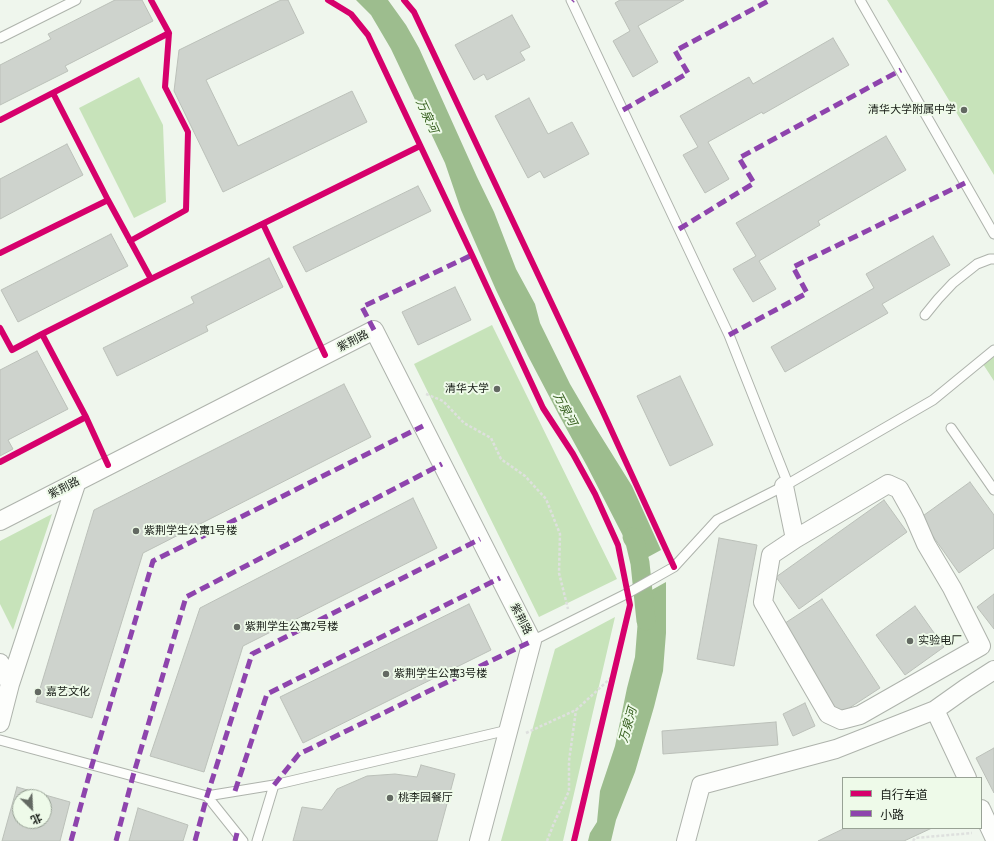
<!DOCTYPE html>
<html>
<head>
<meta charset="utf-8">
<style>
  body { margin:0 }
  #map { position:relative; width:994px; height:841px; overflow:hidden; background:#eff6ed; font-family:"Asap Condensed","Noto Sans SC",sans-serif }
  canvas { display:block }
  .legend { position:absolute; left:842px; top:777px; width:140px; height:52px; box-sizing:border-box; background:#eefae9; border:1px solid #98a295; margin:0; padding:5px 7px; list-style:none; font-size:12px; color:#181d17 }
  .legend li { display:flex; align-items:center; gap:8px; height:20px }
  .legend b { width:20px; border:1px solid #98a295 }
  .north { position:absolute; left:12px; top:789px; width:40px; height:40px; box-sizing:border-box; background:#eefae9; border:1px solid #98a295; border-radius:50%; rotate:156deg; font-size:11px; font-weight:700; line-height:16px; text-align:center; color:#181d17 }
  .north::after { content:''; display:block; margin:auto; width:14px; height:18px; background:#636962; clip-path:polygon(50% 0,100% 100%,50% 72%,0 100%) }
</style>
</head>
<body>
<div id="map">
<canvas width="994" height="841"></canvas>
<ul class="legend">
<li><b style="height:5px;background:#d6006c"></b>自行车道</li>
<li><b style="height:5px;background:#8e44ad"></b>小路</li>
</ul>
<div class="north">北</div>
</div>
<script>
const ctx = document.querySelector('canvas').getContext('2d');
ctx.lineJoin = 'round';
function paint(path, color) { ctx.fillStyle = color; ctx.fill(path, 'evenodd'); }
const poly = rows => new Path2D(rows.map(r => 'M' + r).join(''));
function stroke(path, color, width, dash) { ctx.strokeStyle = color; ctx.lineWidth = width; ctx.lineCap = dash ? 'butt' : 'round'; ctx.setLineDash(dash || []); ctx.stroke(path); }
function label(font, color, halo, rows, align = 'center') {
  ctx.font = font + ' "Asap Condensed","Noto Sans SC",sans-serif'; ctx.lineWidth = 4; ctx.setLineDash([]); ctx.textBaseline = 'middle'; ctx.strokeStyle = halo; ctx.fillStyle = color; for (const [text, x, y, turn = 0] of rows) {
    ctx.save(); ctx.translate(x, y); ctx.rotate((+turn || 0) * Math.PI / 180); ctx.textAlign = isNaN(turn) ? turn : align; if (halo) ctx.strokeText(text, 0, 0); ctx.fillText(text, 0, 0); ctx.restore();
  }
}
const green = poly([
  [887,0,994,0,994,175,935,77],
  [139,77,163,125,166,202,134,218,79,108],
  [492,325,617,579,539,617,414,364],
  [994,356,994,381,983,364],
  [52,514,13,630,0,604,0,541],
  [615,617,563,841,501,841,555,649]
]);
const water = poly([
  [356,0,388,0,406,25,419,48,477,177,494,212,516,269,535,304,540,323,570,384,594,425,632,486,661,550,637,563,587,466,560,417,528,356,496,290,461,210,445,163,391,49,371,15],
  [666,582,666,633,663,671,654,707,635,772,616,820,611,841,588,841,590,833,597,822,600,791,615,746,627,688,635,657,638,619,641,596]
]);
const canal = poly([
  [632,537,635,542,640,563,646,621]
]);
const building = poly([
  [115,0,142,0,153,21,65,66,68,71,0,105,0,65,51,39,48,34,115,0],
  [281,0,288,0,304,33,206,80,238,146,352,91,367,122,223,192,174,91,179,50,281,0],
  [620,0,684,0,638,26,658,62,633,77,613,41,630,31,615,3,620,0],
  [512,15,530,47,520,52,525,60,487,80,484,74,474,80,455,45,512,15],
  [833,38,849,65,763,114,762,112,708,142,729,179,705,193,683,155,698,147,680,116,749,77,753,84,833,38],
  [529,98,548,134,572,122,589,154,544,178,540,171,528,178,495,116,529,98],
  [886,136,906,170,818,221,820,225,759,261,776,289,753,302,733,269,756,256,736,223,886,136],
  [67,144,83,175,0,219,0,179,67,144],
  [418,186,431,211,306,272,293,247,418,186],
  [111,234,128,266,18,322,1,290,111,234],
  [933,236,950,265,882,304,888,313,785,372,771,347,874,288,866,274,933,236],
  [269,258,283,287,206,326,208,331,117,376,103,348,194,303,191,297,269,258],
  [455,287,471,320,418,345,402,312,455,287],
  [37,351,68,409,8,440,13,449,0,456,0,370,37,351],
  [680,376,713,445,670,466,637,396,680,376],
  [344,384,371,437,143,553,92,718,36,702,94,510,344,384],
  [970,482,994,515,994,548,959,573,920,518,970,482],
  [413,498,437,548,243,646,204,772,150,756,200,608,413,498],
  [884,500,907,532,799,609,776,577,884,500],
  [719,538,757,545,734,666,697,659,719,538],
  [994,594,994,629,977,607,994,594],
  [822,599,880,688,837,716,779,627,822,599],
  [469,604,491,650,303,743,280,697,469,604],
  [915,606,944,647,905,675,876,635,915,606],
  [805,703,815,726,793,736,783,714,805,703],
  [776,722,778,745,663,754,662,731,776,722],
  [994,748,994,793,976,758,994,748],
  [421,765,455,774,437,841,293,841,302,807,322,810,337,789,367,776,395,774,417,777,421,765],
  [17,787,70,802,60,841,2,841,17,787],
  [20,797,44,797,44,821,20,821,20,797],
  [138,808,188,825,183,841,129,841,138,808],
  [845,828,932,828,904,841,818,841,845,828]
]);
const path = poly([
  [426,394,443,401,464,423,491,438,501,459,525,476,546,499,560,534,559,573,568,609],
  [526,733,576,710,614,675],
  [547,841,554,823,569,791,569,761,576,710],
  [913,841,915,838,972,833]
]);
const lane = poly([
  [571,0,729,335,788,484],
  [860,0,994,234],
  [0,38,76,0],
  [925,315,938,299,953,283,977,264,990,259,994,259],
  [951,428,994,490],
  [532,641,628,593,674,567,717,520,788,484,933,400,994,350],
  [0,740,207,796,274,785,508,730],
  [207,796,243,841],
  [257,841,274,785]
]);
const street = poly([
  [784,486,795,539,771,555,763,602,828,714,841,720,860,715,981,646,952,588,926,544,913,514,899,489,888,484,795,539],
  [0,521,374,330,532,641,479,841],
  [0,663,10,684],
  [935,710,967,778],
  [0,723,10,684,77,481],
  [981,809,994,837],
  [686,841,701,785,836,749,935,710,966,688,994,670]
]);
const quiet = poly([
  [572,1,573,0],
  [623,110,688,73,675,51,770,0],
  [679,229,754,183,739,158,901,70],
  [374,330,362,307,472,255],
  [729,335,807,293,793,267,965,183],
  [274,785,299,754,532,641],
  [235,791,267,694,500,578],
  [71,841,92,765,153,561,423,426],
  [116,841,133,776,186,597,442,464],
  [195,841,207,796,252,654,480,539],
  [235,841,237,833]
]);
const cycleway = poly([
  [328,0,351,14,368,35,472,255,543,408,573,454,595,494,618,545,630,605,574,841],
  [404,0,414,12,603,412,674,567],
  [0,120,169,33],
  [263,224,325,355],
  [130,241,186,210,188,132,165,87,169,33,151,0],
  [0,253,108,200],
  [151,279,420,146],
  [0,328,12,350,42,334],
  [86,417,108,465],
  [0,462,86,417,42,334,151,279,108,200,53,93]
]);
const markers = [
  [964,110,4,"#636962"],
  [497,389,4,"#636962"],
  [136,531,4,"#636962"],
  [237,627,4,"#636962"],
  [910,641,4,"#636962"],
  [386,674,4,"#636962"],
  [38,692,4,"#636962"],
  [390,798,4,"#636962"]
];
const poiNames = [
  ["清华大学附属中学",956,110,"right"],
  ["清华大学",489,389,"right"],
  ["紫荆学生公寓1号楼",144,531],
  ["紫荆学生公寓2号楼",245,627],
  ["实验电厂",918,641],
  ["紫荆学生公寓3号楼",394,674],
  ["嘉艺文化",46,692],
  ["桃李园餐厅",398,798]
];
const streetNames = [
  ["紫荆路",353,341,-27],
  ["紫荆路",64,488,-27],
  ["紫荆路",521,619,63]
];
const waterNames = [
  ["万泉河",427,116,65],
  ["万泉河",565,409,62],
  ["万泉河",628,725,-74]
];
paint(green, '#c7e3ba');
paint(water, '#9dbd8e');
stroke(canal, '#9dbd8e', 19);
paint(building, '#ced3cd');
stroke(building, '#bbc0b9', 1);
stroke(lane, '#aeb3ac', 11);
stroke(street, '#aeb3ac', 20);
stroke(path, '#dee0de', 2.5, [3, 2]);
stroke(lane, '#fdfefc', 9);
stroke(street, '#fdfefc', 18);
stroke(quiet, '#8e44ad', 5, [10, 5]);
stroke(cycleway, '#d6006c', 6);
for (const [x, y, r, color] of markers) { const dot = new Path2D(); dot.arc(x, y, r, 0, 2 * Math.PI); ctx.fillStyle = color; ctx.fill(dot); stroke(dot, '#eefae9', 1.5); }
label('11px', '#181d17', '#eefae9', poiNames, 'left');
label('11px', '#181d17', '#eefae9', streetNames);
label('italic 12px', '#345d1c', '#eefae9', waterNames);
</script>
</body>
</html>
